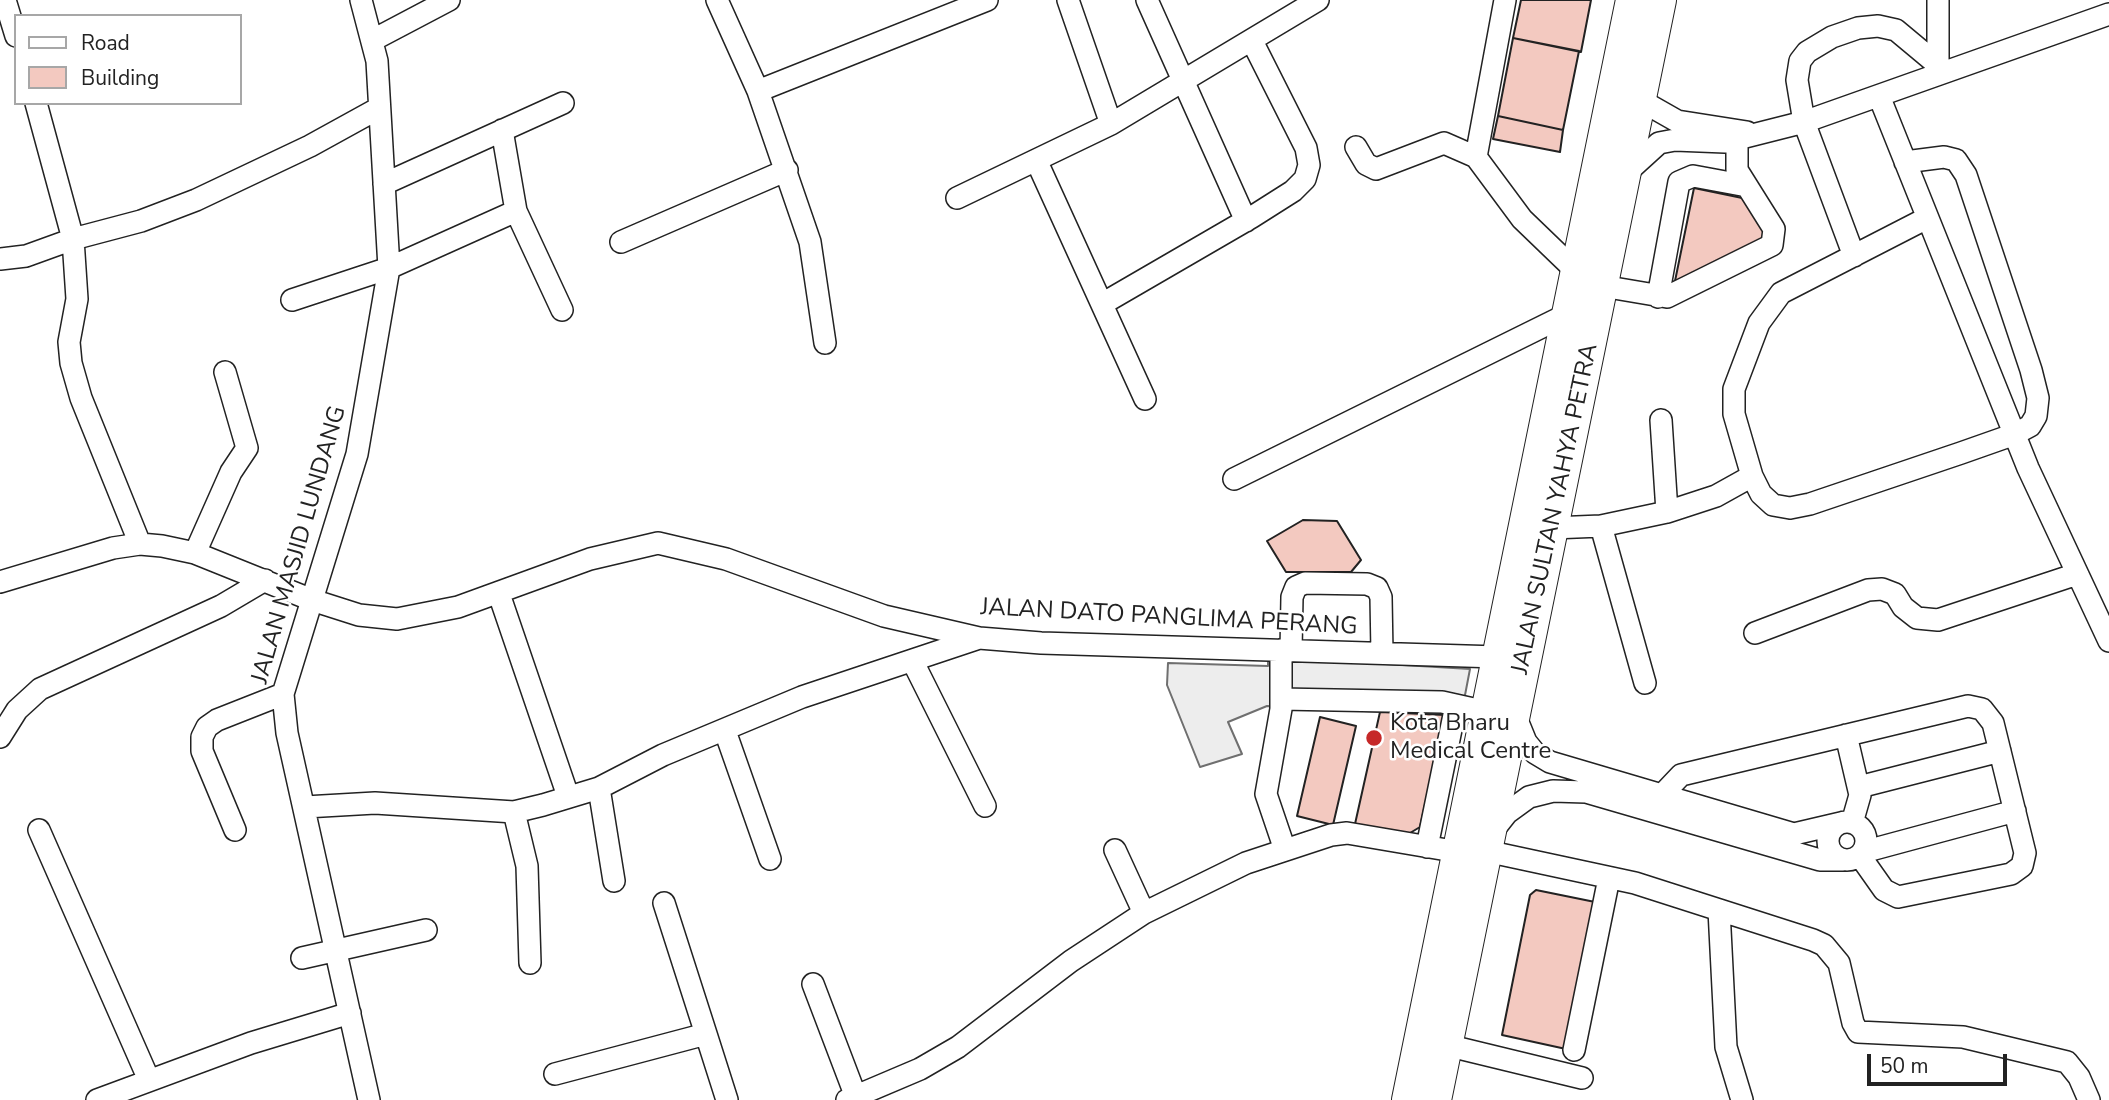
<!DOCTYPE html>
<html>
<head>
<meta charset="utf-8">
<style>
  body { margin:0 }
  #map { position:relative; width:2109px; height:1100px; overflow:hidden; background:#fff; font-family:"Nunito Sans",sans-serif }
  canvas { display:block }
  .legend { position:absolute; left:14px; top:14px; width:228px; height:91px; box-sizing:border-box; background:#fff; border:2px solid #a7a7a7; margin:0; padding:9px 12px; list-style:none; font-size:21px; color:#222 }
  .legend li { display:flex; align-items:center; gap:14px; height:35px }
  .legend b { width:35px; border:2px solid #a7a7a7 }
  .scale { position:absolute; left:1867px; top:1054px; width:140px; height:32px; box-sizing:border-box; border:4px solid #222; border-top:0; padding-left:9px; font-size:21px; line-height:24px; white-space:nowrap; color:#222; -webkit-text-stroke:5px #fff; paint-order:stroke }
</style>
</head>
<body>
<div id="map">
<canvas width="2109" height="1100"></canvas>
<ul class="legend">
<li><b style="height:9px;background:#fff"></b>Road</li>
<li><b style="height:19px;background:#f3c9c0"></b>Building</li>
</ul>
<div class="scale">50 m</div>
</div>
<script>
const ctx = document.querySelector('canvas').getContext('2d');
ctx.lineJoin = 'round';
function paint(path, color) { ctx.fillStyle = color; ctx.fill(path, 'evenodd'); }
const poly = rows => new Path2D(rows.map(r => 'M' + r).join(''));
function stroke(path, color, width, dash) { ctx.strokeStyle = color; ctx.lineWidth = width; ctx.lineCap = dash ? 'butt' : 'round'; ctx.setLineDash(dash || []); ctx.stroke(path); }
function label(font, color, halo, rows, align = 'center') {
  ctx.font = font + ' "Nunito Sans",sans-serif'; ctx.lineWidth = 5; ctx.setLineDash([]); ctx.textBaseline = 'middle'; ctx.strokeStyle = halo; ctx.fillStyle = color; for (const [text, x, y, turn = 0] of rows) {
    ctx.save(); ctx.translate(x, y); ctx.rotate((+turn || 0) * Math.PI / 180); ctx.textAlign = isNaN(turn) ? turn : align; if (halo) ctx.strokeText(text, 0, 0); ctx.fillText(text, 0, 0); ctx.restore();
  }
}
const parking = poly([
  [1268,657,1470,669,1461,716,1267,706,1228,722,1242,754,1200,767,1167,685,1168,663,1268,666,1268,657]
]);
const building = poly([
  [1521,0,1591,0,1581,52,1513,38,1521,0],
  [1513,38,1579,51,1563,130,1498,116,1513,38],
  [1498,116,1563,130,1560,152,1493,139,1498,116],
  [1694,188,1747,199,1771,240,1689,284,1675,281,1694,188],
  [1303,520,1337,521,1361,560,1351,572,1286,572,1267,541,1303,520],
  [1380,712,1445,715,1420,827,1405,836,1355,824,1380,712],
  [1320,717,1356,726,1333,825,1297,816,1320,717],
  [1536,890,1595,902,1566,1049,1502,1035,1530,895,1536,890]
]);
const minor = poly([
  [5,0,16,36],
  [361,0,377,61,389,268,357,454,283,694,287,733,369,1100],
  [717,0,758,91,810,242,825,343],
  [1068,0,1111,124],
  [1147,0,1246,221],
  [1938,0,1938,71],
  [373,40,449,0],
  [758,91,987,0],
  [1879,96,2028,468,2109,641],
  [1640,100,1677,121,1747,132],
  [36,103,73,239,77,299,69,342,71,363,81,398,140,544],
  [502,130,516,211,562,310],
  [1356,147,1366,164,1376,169,1444,143,1476,157,1522,219,1577,272],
  [1476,157,1505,0],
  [1037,162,1145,399],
  [1905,162,1944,157,1956,160,1966,175,2031,370,2038,398,2036,416,2030,426,2015,434,1961,453,1810,504,1790,508,1773,505,1761,494,1752,476,1734,414,1734,389,1759,323,1781,293,1927,218],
  [1626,173,1659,143,1675,140,1725,142,1804,122,2109,14],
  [384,184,563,103],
  [957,198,1111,124,1318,0],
  [621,242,787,170],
  [1854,256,1804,122,1797,80,1800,61,1807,52,1832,37,1858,28,1878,26,1896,30,1938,65],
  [0,259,26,256,73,239,141,221,196,200,310,146,379,108],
  [1602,286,1667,297,1772,245,1774,229,1737,170,1737,139],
  [1658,297,1679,182,1693,176,1747,186],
  [292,300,389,268,516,211],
  [1102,304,1252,217,1293,191,1305,179,1309,165,1306,148,1252,41],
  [1234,479,1568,314],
  [1667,512,1716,496,1752,476],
  [1601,526,1645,683],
  [1552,528,1601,526,1667,512,1661,420],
  [195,553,231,472,247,448,225,372],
  [0,582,113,548,140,544,162,546,195,553,312,600,359,615,397,619,458,607,590,559,658,543,726,559,884,616,979,638,1041,643,1498,657],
  [499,594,568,796],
  [1755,633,1868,590,1882,589,1895,594,1903,607,1917,618,1938,620,2077,574],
  [1281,650,1281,709,1266,794,1285,850],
  [1291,651,1292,597,1296,587,1305,583,1367,584,1377,588,1381,597,1382,653],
  [913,662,985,806],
  [1281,699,1442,702,1487,712],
  [1515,715,1526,742,1535,753,1550,762,1794,834,1841,823],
  [725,731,770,859],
  [1846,735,1860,795,1852,823],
  [0,737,17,710,40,689,221,606,265,580],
  [1859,787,2000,751],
  [599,788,614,881],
  [1662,795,1681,775,1968,706,1982,709,1993,723,2025,853,2022,866,2011,874,1898,897,1884,890,1860,856],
  [305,807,375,803,514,812,543,805,599,788,663,755,802,697,979,638],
  [514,812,527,866,530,963],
  '1828 841a19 19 0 1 1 38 0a19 19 0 1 1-38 0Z',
  [39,830,149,1080],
  [235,830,202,751,202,737,207,727,217,720,283,694],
  [1492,832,1507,813,1529,797,1553,791,1586,792,1820,860,1843,860],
  [1427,847,1456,705],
  [1115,850,1144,913],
  [1486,851,1635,883,1813,940,1824,945,1839,963,1853,1023,1858,1032,1963,1037,2067,1062,2079,1077,2089,1100],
  [1863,852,2015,811],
  [664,903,706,1034],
  [1719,910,1726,1047,1742,1100],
  [302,958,426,930],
  [813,984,856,1097],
  [1446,1045,1582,1078],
  [1574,1050,1609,878],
  [555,1074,706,1034,727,1100],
  [97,1100,251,1043,350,1013],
  [847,1100,920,1069,958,1047,1071,961,1144,913,1246,863,1331,835,1347,833,1459,852]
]);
const highway = poly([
  [1408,1100,1632,0],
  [1435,1100,1660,0]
]);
const markers = [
  [1374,738,9,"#c62828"]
];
const streetNames = [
  ["JALAN SULTAN YAHYA PETRA",1556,509,-78],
  ["JALAN MASJID LUNDANG",300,545,-74],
  ["JALAN DATO PANGLIMA PERANG",1169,618,3]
];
const poiNames = [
  ["Kota Bharu",1390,724],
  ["Medical Centre",1390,752]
];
paint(parking, '#ededed');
stroke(parking, '#6f6f6f', 2);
paint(building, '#f3c9c0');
stroke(building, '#222', 2);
stroke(minor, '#222', 24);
stroke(highway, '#222', 34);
stroke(minor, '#fff', 21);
stroke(highway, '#fff', 32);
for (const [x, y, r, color] of markers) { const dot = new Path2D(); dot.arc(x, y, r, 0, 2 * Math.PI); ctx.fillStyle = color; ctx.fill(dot); stroke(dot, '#fff', 2.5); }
label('24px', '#222', '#fff', streetNames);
label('24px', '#222', '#fff', poiNames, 'left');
</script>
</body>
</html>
